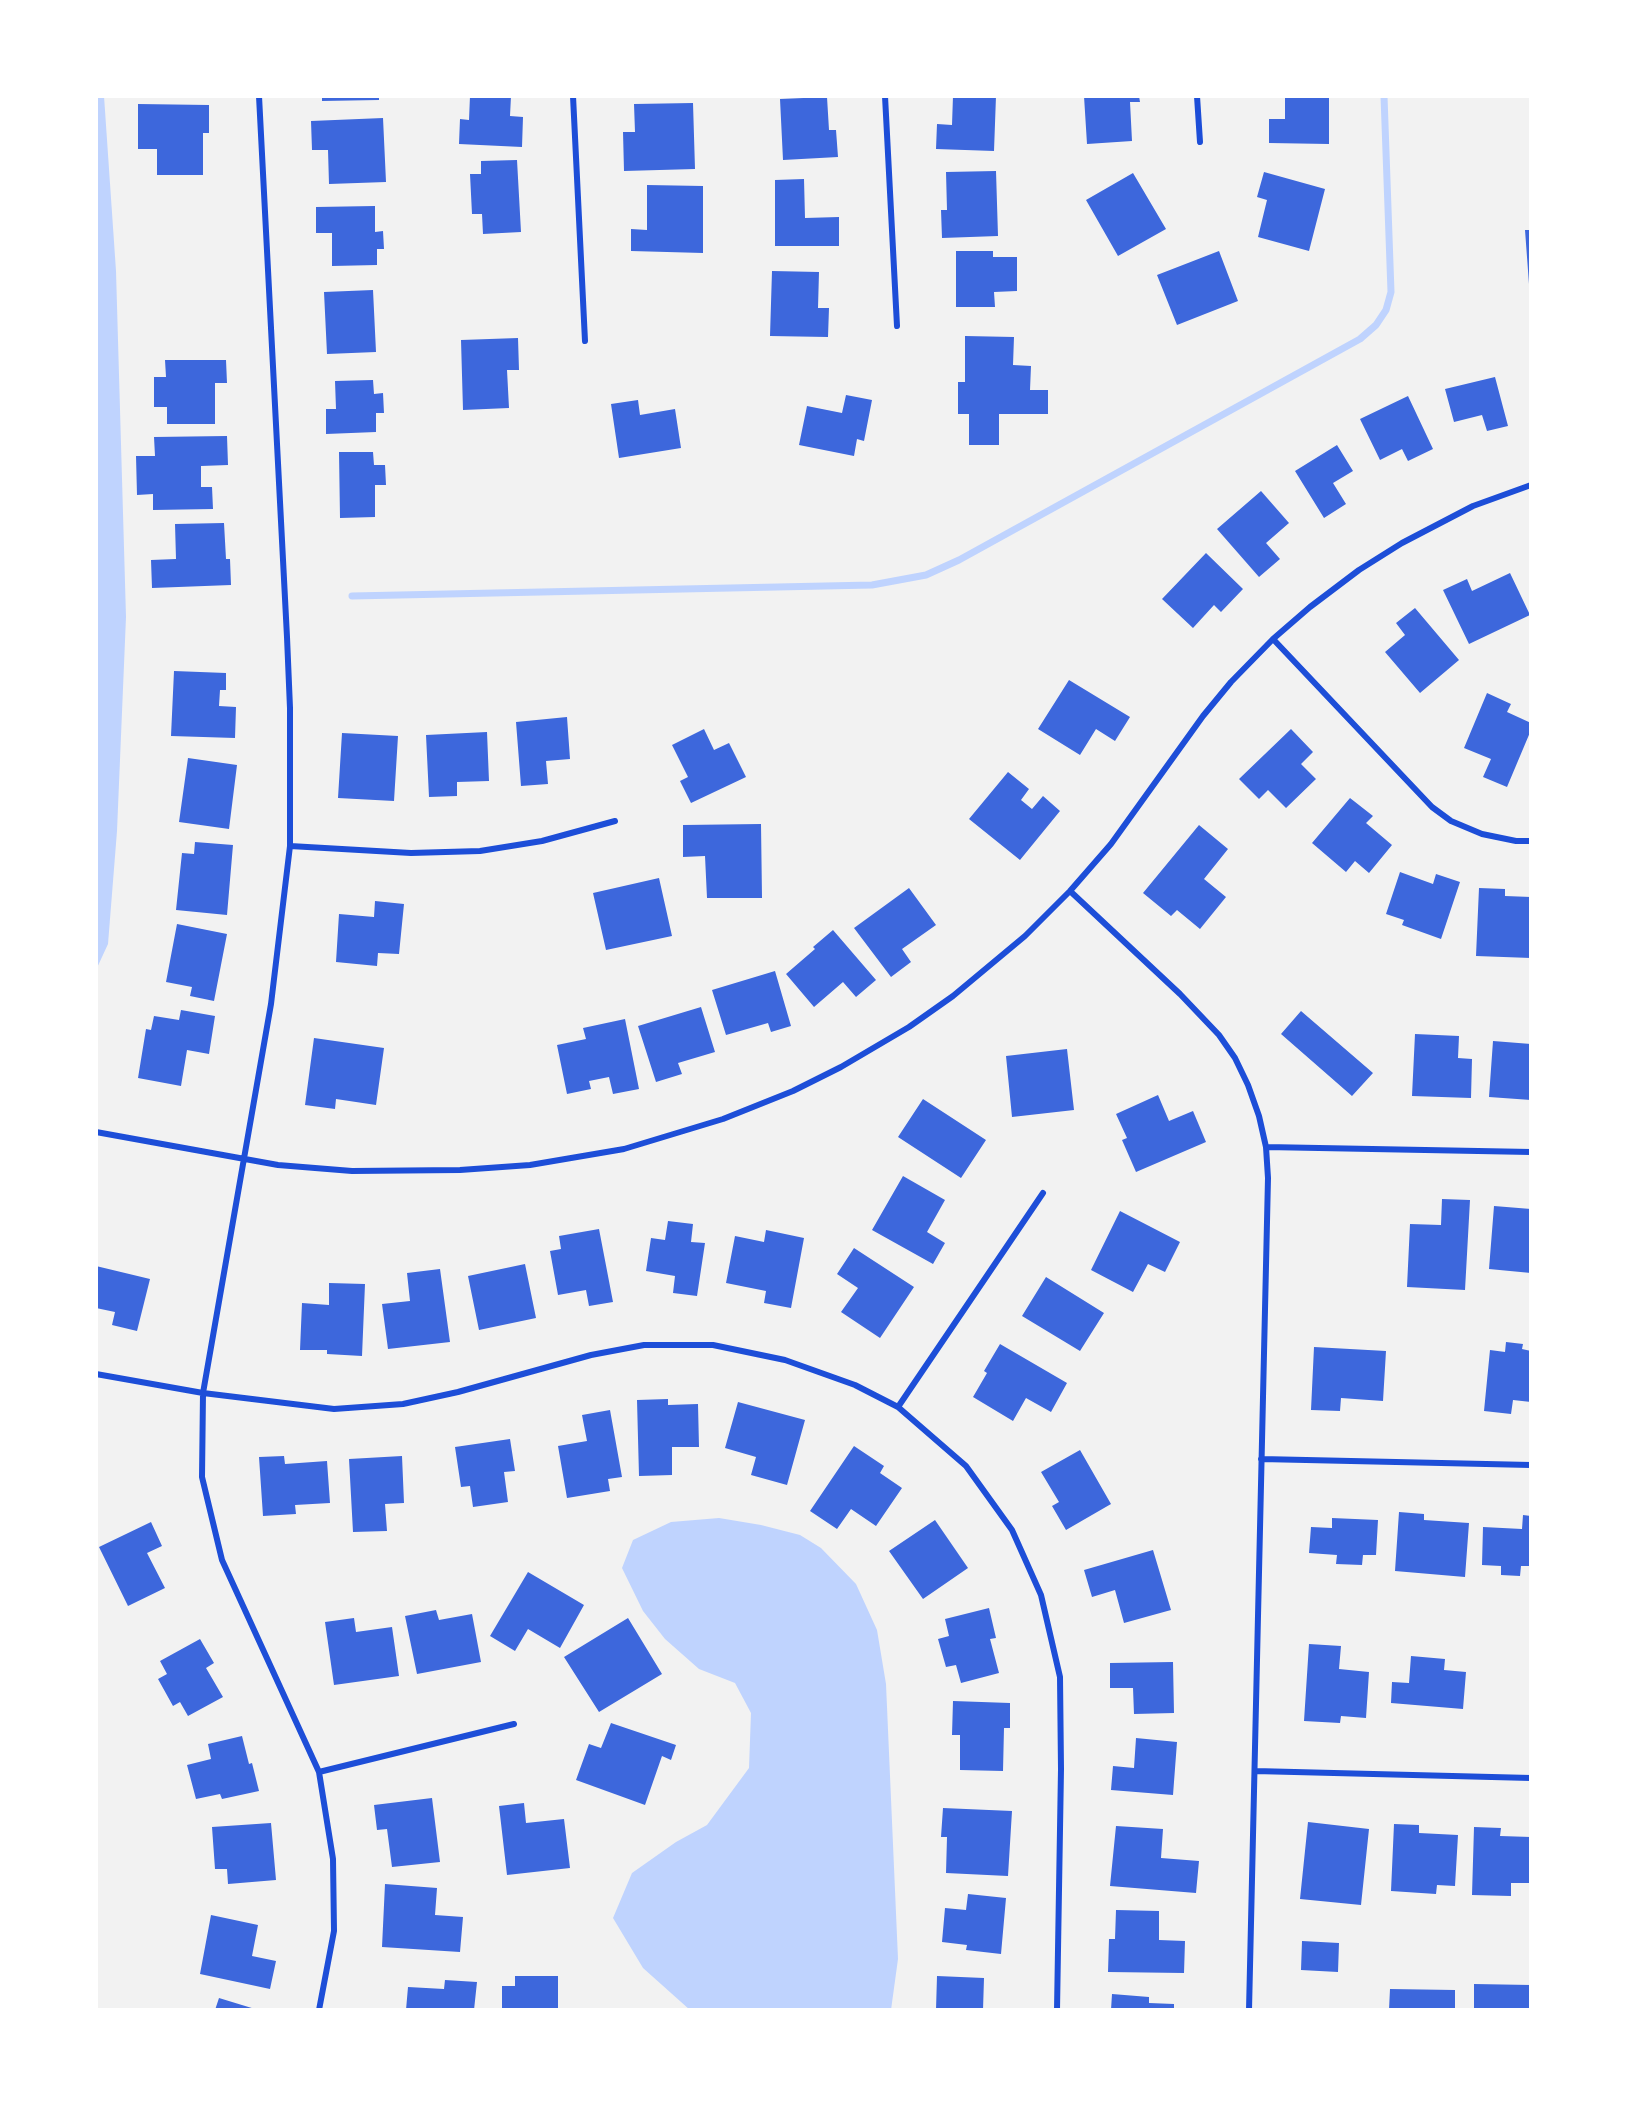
<!DOCTYPE html>
<html>
<head>
<meta charset="utf-8">
<style>
  body { margin:0 }
  #map { position:relative; width:1627px; height:2106px; overflow:hidden; background:#f2f2f2; font-family:"Roboto Condensed",sans-serif }
  canvas { display:block }
  .frame { position:absolute; inset:0; border:98px solid #fff; pointer-events:none }
</style>
</head>
<body>
<div id="map">
<canvas width="1627" height="2106"></canvas>
<div class="frame"></div>
</div>
<script>
const ctx = document.querySelector('canvas').getContext('2d');
ctx.lineJoin = 'round';
function paint(path, color) { ctx.fillStyle = color; ctx.fill(path, 'evenodd'); }
const poly = rows => new Path2D(rows.map(r => 'M' + r).join(''));
function stroke(path, color, width, dash) { ctx.strokeStyle = color; ctx.lineWidth = width; ctx.lineCap = dash ? 'butt' : 'round'; ctx.setLineDash(dash || []); ctx.stroke(path); }
const water = poly([
  [96,96,104,96,116,271,126,617,117,831,108,944,96,970],
  [719,1518,761,1525,800,1535,821,1548,856,1584,877,1630,886,1684,898,1959,891,2010,690,2010,643,1968,613,1918,632,1873,676,1842,707,1825,749,1768,751,1713,735,1683,699,1669,665,1639,643,1611,622,1568,633,1540,671,1522]
]);
const stream = poly([
  [352,596,872,585,926,575,959,560,1360,339,1376,325,1386,310,1391,292,1384,96]
]);
const building = poly([
  [322,96,379,96,379,100,322,101],
  [470,96,511,96,510,116,523,117,522,147,459,144,460,119,469,120],
  [953,96,996,96,994,151,936,149,937,124,952,125],
  [1084,96,1139,96,1140,102,1130,102,1132,141,1087,144],
  [1285,96,1329,96,1329,144,1269,143,1269,119,1285,119],
  [827,97,829,130,836,130,838,157,783,160,780,99],
  [693,103,695,169,624,171,623,132,635,132,634,104],
  [138,104,209,105,209,133,203,133,203,175,157,175,157,149,138,149],
  [383,118,386,182,329,184,328,150,312,150,311,121],
  [517,160,521,232,483,234,482,214,472,214,470,174,481,174,481,161],
  [996,171,998,236,942,238,941,210,947,210,946,172],
  [1264,172,1325,189,1309,251,1258,237,1267,200,1257,197],
  [1133,173,1166,229,1118,256,1086,200],
  [804,179,805,218,839,217,839,246,775,246,775,180],
  [647,185,703,186,703,253,631,251,631,229,647,230],
  [375,206,375,232,383,231,384,249,377,249,377,265,332,266,332,233,316,233,316,207],
  [1525,230,1531,230,1531,284,1529,284],
  [956,251,993,251,993,257,1017,257,1017,291,994,292,995,307,956,307],
  [1219,251,1238,301,1177,325,1157,275],
  [772,271,819,272,818,308,829,308,828,337,770,336],
  [373,290,376,352,327,354,324,292],
  [965,336,1014,337,1013,365,1031,366,1030,390,1048,390,1048,414,999,414,999,445,969,445,969,414,958,414,958,382,965,382],
  [518,338,519,370,507,370,509,408,463,410,461,340],
  [165,360,226,360,227,383,215,383,215,424,167,424,167,407,154,407,154,377,166,377],
  [1495,377,1508,426,1487,431,1482,415,1454,422,1445,389],
  [373,380,374,394,383,393,384,413,376,413,376,432,326,434,326,409,336,409,335,381],
  [846,395,872,400,864,441,857,439,854,456,799,445,807,406,842,413],
  [1408,396,1433,449,1408,461,1402,449,1380,460,1360,419],
  [638,400,640,415,675,409,681,448,619,458,611,404],
  [227,436,228,465,201,466,201,487,212,487,213,509,153,510,153,494,137,495,136,456,155,456,154,437],
  [1337,445,1353,471,1333,483,1346,504,1324,518,1295,471],
  [339,452,373,452,374,465,385,465,386,485,375,485,375,517,340,518],
  [1261,491,1289,523,1266,543,1280,559,1259,577,1217,529],
  [224,523,226,559,230,559,231,585,152,588,151,560,176,559,175,524],
  [1206,553,1243,589,1221,612,1214,605,1193,628,1162,599],
  [1510,573,1530,615,1469,644,1443,590,1467,579,1472,591],
  [1415,608,1459,660,1420,693,1385,652,1405,635,1396,623],
  [174,671,226,673,226,690,220,690,219,706,236,707,235,738,171,736],
  [1069,680,1130,717,1115,741,1096,729,1080,755,1038,729],
  [1487,693,1511,704,1507,712,1531,723,1531,730,1507,787,1483,777,1491,759,1464,748],
  [567,717,570,759,546,761,548,784,521,786,516,722],
  [704,729,714,750,729,743,746,777,691,803,680,781,688,777,672,745],
  [1291,729,1313,752,1301,764,1316,779,1286,808,1268,790,1259,799,1239,779],
  [487,732,489,781,457,782,457,796,429,797,426,735],
  [342,733,398,736,394,801,338,798],
  [188,758,237,765,229,829,179,822],
  [1008,772,1029,789,1021,800,1032,809,1043,796,1060,811,1020,860,969,819],
  [1350,798,1373,816,1366,823,1392,845,1369,873,1355,861,1346,872,1312,843],
  [761,824,762,898,707,898,705,856,683,857,683,825],
  [1199,825,1228,849,1204,879,1226,897,1200,929,1177,910,1171,916,1143,893],
  [195,842,233,845,227,915,176,910,182,853,194,854],
  [1400,872,1433,884,1436,874,1460,882,1441,939,1402,925,1404,920,1386,914],
  [659,878,672,936,606,950,593,893],
  [909,888,936,925,902,949,911,962,891,977,854,928],
  [1479,888,1505,889,1505,896,1531,897,1531,958,1476,956],
  [375,901,404,904,399,954,378,953,377,966,336,962,339,914,374,917],
  [177,924,227,934,214,1001,190,996,192,987,166,982],
  [833,930,876,980,856,997,843,982,814,1007,786,974,815,949,813,947],
  [775,971,791,1026,771,1032,768,1023,726,1035,712,990],
  [701,1007,715,1052,678,1063,682,1074,656,1082,638,1026],
  [181,1010,215,1016,209,1054,187,1050,181,1086,138,1078,146,1029,151,1030,154,1016,179,1020],
  [1301,1011,1373,1073,1352,1096,1281,1034],
  [625,1019,639,1089,613,1094,609,1077,589,1081,591,1089,567,1094,557,1045,586,1039,583,1028],
  [1415,1034,1459,1036,1458,1058,1472,1059,1471,1098,1412,1096],
  [314,1038,384,1048,376,1105,336,1099,335,1109,305,1105],
  [1493,1041,1531,1044,1531,1100,1489,1097],
  [1067,1049,1074,1110,1012,1117,1006,1056],
  [1158,1095,1169,1121,1193,1111,1206,1142,1136,1172,1122,1140,1127,1138,1116,1114],
  [923,1099,986,1140,961,1178,898,1137],
  [903,1176,945,1200,927,1232,945,1243,933,1264,872,1230],
  [1442,1199,1470,1200,1465,1290,1407,1287,1410,1224,1441,1225],
  [1494,1206,1531,1209,1531,1273,1489,1269],
  [1120,1211,1180,1242,1165,1272,1148,1264,1133,1292,1091,1270],
  [668,1221,693,1224,691,1242,705,1243,697,1296,673,1293,675,1276,646,1271,651,1238,665,1240],
  [599,1229,613,1302,589,1306,586,1290,558,1295,550,1251,561,1249,559,1236],
  [766,1230,804,1238,791,1308,764,1303,766,1291,726,1283,735,1236,764,1242],
  [854,1248,914,1287,880,1338,841,1312,858,1288,837,1274],
  [525,1264,536,1318,479,1330,468,1276],
  [96,1266,150,1279,137,1331,112,1325,115,1312,96,1308],
  [440,1269,450,1342,388,1349,382,1304,410,1301,407,1273],
  [1046,1277,1104,1313,1080,1351,1022,1316],
  [329,1283,365,1284,362,1356,327,1354,327,1350,300,1350,302,1303,329,1305],
  [1506,1342,1523,1344,1522,1349,1531,1351,1531,1402,1513,1400,1511,1414,1484,1411,1490,1350,1505,1352],
  [1000,1344,1067,1383,1051,1412,1026,1398,1013,1421,973,1397,987,1373,984,1371],
  [1314,1347,1386,1351,1383,1401,1341,1398,1340,1411,1311,1410],
  [668,1399,668,1405,698,1404,699,1447,672,1447,672,1475,639,1476,637,1400],
  [738,1402,805,1420,787,1485,751,1475,756,1457,725,1448],
  [610,1410,622,1477,608,1479,610,1491,567,1498,558,1446,587,1441,582,1415],
  [510,1439,515,1471,504,1472,508,1502,473,1507,470,1486,461,1487,455,1447],
  [854,1446,884,1466,880,1473,902,1488,876,1526,851,1509,837,1529,810,1511],
  [1080,1450,1111,1504,1066,1530,1052,1506,1059,1502,1041,1472],
  [284,1456,285,1464,327,1461,330,1503,295,1505,296,1514,263,1516,259,1457],
  [402,1456,404,1503,385,1504,387,1531,353,1532,349,1459],
  [1399,1512,1424,1514,1424,1520,1469,1523,1465,1577,1395,1571],
  [1523,1515,1531,1516,1531,1566,1521,1566,1520,1576,1501,1575,1501,1566,1482,1565,1483,1527,1522,1529],
  [1332,1518,1378,1520,1376,1555,1363,1555,1362,1565,1336,1564,1337,1555,1309,1553,1311,1527,1332,1528],
  [935,1520,968,1568,923,1599,889,1551],
  [151,1522,162,1546,147,1553,165,1588,128,1606,99,1547],
  [1153,1550,1171,1610,1124,1623,1115,1590,1092,1597,1084,1570],
  [528,1572,584,1605,560,1648,528,1629,515,1651,490,1636],
  [989,1608,996,1638,990,1639,999,1673,961,1683,956,1665,946,1667,938,1639,949,1636,945,1619],
  [436,1610,439,1620,472,1614,481,1662,417,1674,405,1616],
  [354,1618,356,1632,392,1627,399,1676,334,1685,325,1622],
  [628,1618,662,1674,599,1712,564,1657],
  [200,1639,214,1663,206,1668,223,1697,188,1716,180,1702,173,1706,158,1679,167,1674,160,1661],
  [1309,1644,1341,1646,1339,1669,1369,1672,1366,1718,1341,1716,1340,1723,1304,1721],
  [1411,1656,1445,1659,1444,1670,1466,1672,1463,1709,1391,1703,1392,1682,1409,1683],
  [1173,1662,1174,1713,1134,1714,1133,1688,1110,1688,1110,1663],
  [953,1701,1010,1703,1010,1728,1004,1728,1003,1771,960,1770,960,1735,952,1735],
  [611,1723,676,1745,671,1760,662,1756,645,1805,576,1780,589,1744,601,1748],
  [242,1736,249,1764,252,1763,259,1791,222,1799,220,1794,196,1799,187,1765,211,1759,208,1744],
  [1136,1738,1177,1742,1173,1795,1111,1790,1113,1766,1134,1768],
  [432,1798,440,1862,392,1867,387,1829,377,1830,374,1805],
  [524,1803,526,1823,564,1819,570,1868,507,1875,499,1806],
  [943,1808,1012,1811,1008,1876,946,1873,947,1837,941,1837],
  [1308,1822,1369,1829,1361,1905,1300,1899],
  [271,1823,276,1880,228,1884,227,1869,215,1869,212,1827],
  [1394,1824,1419,1825,1419,1833,1458,1835,1455,1886,1437,1885,1436,1894,1391,1891],
  [1116,1826,1163,1829,1161,1858,1199,1861,1196,1893,1110,1886],
  [1474,1827,1501,1828,1500,1836,1531,1837,1531,1883,1511,1883,1511,1896,1472,1895],
  [385,1884,437,1888,435,1915,463,1917,460,1952,382,1947],
  [968,1894,1006,1898,1001,1954,966,1950,967,1945,942,1942,945,1908,966,1910],
  [1116,1910,1159,1911,1159,1940,1185,1941,1184,1973,1108,1972,1109,1939,1115,1939],
  [211,1915,258,1925,252,1956,276,1961,270,1989,200,1974],
  [1302,1941,1339,1943,1338,1972,1301,1970],
  [515,1976,558,1976,558,2010,502,2010,502,1986,515,1986],
  [937,1976,984,1978,983,2010,936,2010],
  [445,1980,477,1982,474,2010,406,2010,408,1987,444,1989],
  [1474,1984,1531,1985,1531,2010,1474,2010],
  [1390,1989,1455,1990,1455,2010,1389,2010],
  [1112,1994,1149,1997,1149,2003,1174,2004,1174,2010,1111,2010],
  [219,1998,255,2009,255,2010,215,2010]
]);
const minor = poly([
  [259,96,287,637,290,708,290,846,271,1004,203,1393,202,1477,222,1560,319,1772,333,1859,334,1931,319,2010],
  [573,96,585,341],
  [885,96,897,326],
  [1197,96,1200,142],
  [1273,639,1432,807,1451,821,1482,834,1516,841,1531,841],
  [290,846,411,853,480,851,542,841,615,821],
  [1070,891,1180,994,1219,1035,1235,1058,1248,1085,1259,1116,1266,1147,1268,1178,1249,2010],
  [96,1132,278,1165,352,1171,460,1170,530,1165,624,1149,723,1119,793,1091,841,1067,909,1027,953,996,1025,936,1070,891,1111,844,1203,716,1231,682,1273,639,1310,607,1359,570,1402,543,1473,506,1531,485],
  [1266,1147,1531,1152],
  [96,1374,203,1393,334,1409,403,1404,458,1392,591,1355,644,1345,713,1345,785,1360,855,1385,898,1407,966,1466,1012,1530,1041,1595,1060,1677,1061,1769,1057,2010],
  [898,1407,1043,1193],
  [1261,1459,1531,1465],
  [1255,1771,1531,1778],
  [319,1772,514,1724]
]);
paint(water, '#bfd3fe');
stroke(stream, '#bfd3fe', 7);
paint(building, '#3d67dc');
stroke(minor, '#1d4ed8', 6);
</script>
</body>
</html>
